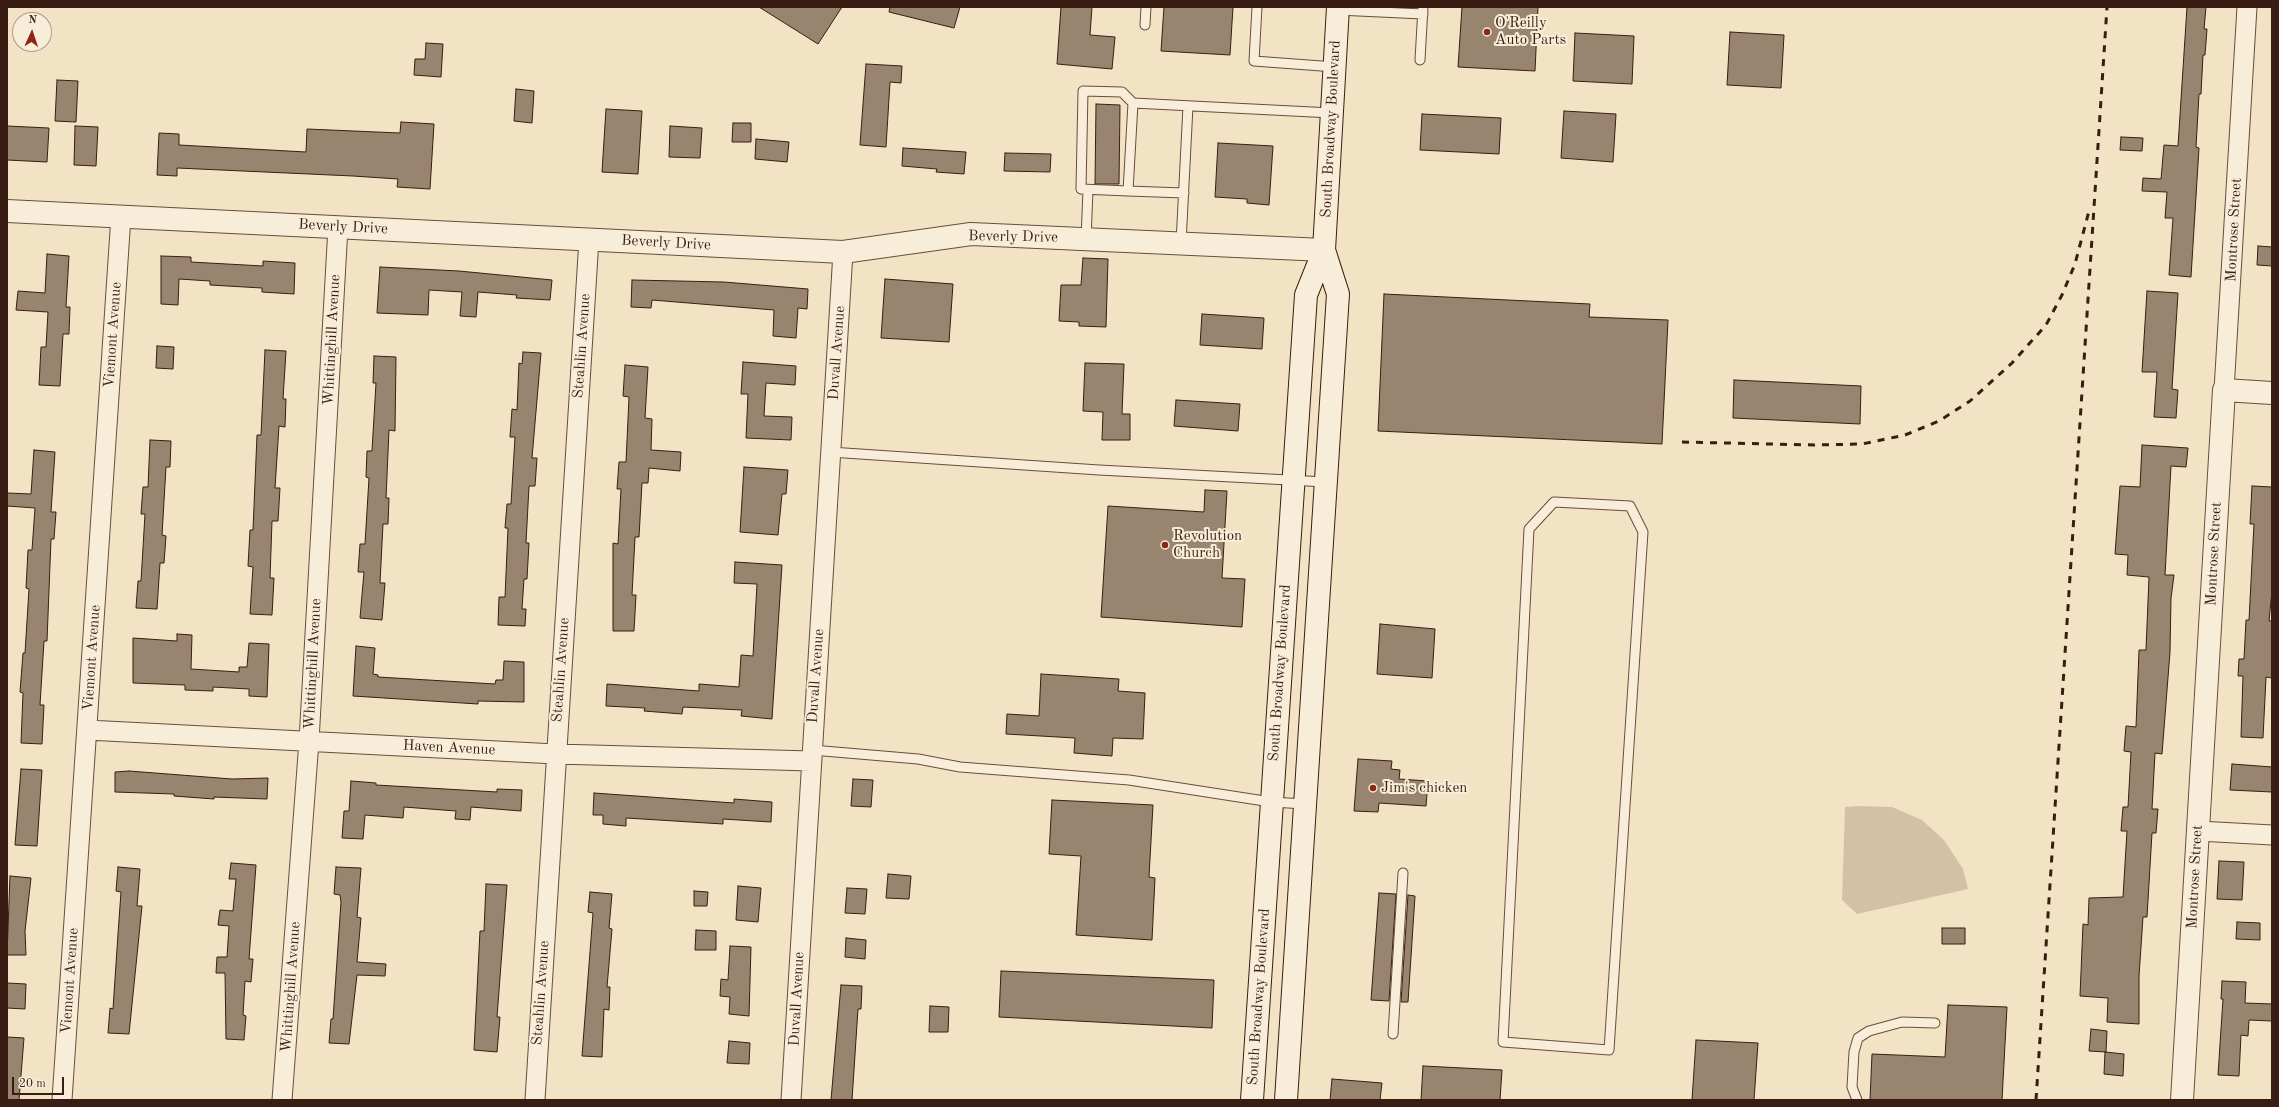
<!DOCTYPE html>
<html>
<head>
<meta charset="utf-8">
<style>
  body { margin:0 }
  #map { position:relative; width:2279px; height:1107px; overflow:hidden; background:#f2e3c4; font-family:"Old Standard TT",serif }
  canvas { display:block }
  .frame { position:absolute; inset:0; border:8px solid #391d12; pointer-events:none }
  .north { position:absolute; left:12px; top:12px; width:40px; height:40px; box-sizing:border-box; background:#f7edd9; border:1px solid #ab9a89; border-radius:50%; rotate:3deg; font-size:11px; font-weight:700; line-height:16px; text-align:center; color:#391d12 }
  .north::after { content:''; display:block; margin:auto; width:14px; height:18px; background:#8f2418; clip-path:polygon(50% 0,100% 100%,50% 72%,0 100%) }
  .scale { position:absolute; left:12px; top:1077px; width:52px; height:18px; box-sizing:border-box; border:2px solid #391d12; border-top:0; padding-left:5px; font-size:12px; line-height:14px; white-space:nowrap; color:#391d12; -webkit-text-stroke:3px #f7edd9; paint-order:stroke }
</style>
</head>
<body>
<div id="map">
<canvas width="2279" height="1107"></canvas>
<div class="frame"></div>
<div class="north">N</div>
<div class="scale">20 m</div>
</div>
<script>
const ctx = document.querySelector('canvas').getContext('2d');
ctx.lineJoin = 'round';
function paint(path, color) { ctx.fillStyle = color; ctx.fill(path, 'evenodd'); }
const poly = rows => new Path2D(rows.map(r => 'M' + r).join(''));
function stroke(path, color, width, dash) { ctx.strokeStyle = color; ctx.lineWidth = width; ctx.lineCap = dash ? 'butt' : 'round'; ctx.setLineDash(dash || []); ctx.stroke(path); }
function label(font, color, halo, rows, align = 'center') {
  ctx.font = font + ' "Old Standard TT",serif'; ctx.lineWidth = 4; ctx.setLineDash([]); ctx.textBaseline = 'middle'; ctx.strokeStyle = halo; ctx.fillStyle = color; for (const [text, x, y, turn = 0] of rows) {
    ctx.save(); ctx.translate(x, y); ctx.rotate((+turn || 0) * Math.PI / 180); ctx.textAlign = isNaN(turn) ? turn : align; if (halo) ctx.strokeText(text, 0, 0); ctx.fillText(text, 0, 0); ctx.restore();
  }
}
const green = poly([
  [1860,806,1892,807,1922,820,1944,840,1963,869,1968,889,1857,914,1842,900,1845,807]
]);
const building = poly([
  [759,7,842,7,818,44,759,7],
  [890,7,960,7,954,28,889,12,890,7],
  [1061,7,1092,7,1090,35,1115,37,1112,69,1057,64,1061,7],
  [1164,7,1233,7,1230,55,1161,51,1164,7],
  [1462,7,1538,7,1535,71,1458,67,1462,7],
  [2187,7,2206,7,2204,29,2207,29,2205,55,2203,55,2201,94,2199,94,2196,147,2199,148,2191,277,2169,275,2173,218,2165,218,2167,192,2142,191,2143,178,2161,179,2164,145,2178,146,2187,7],
  [1730,32,1784,35,1781,88,1727,85,1730,32],
  [1575,33,1634,36,1632,84,1573,81,1575,33],
  [426,43,443,44,441,77,414,75,415,59,425,59,426,43],
  [866,64,902,66,901,83,890,82,886,147,860,145,866,64],
  [57,80,78,81,76,122,55,121,57,80],
  [516,89,534,91,532,123,514,121,516,89],
  [1096,104,1120,105,1119,184,1095,184,1096,104],
  [606,109,642,111,638,174,602,172,606,109],
  [1564,111,1616,114,1613,162,1561,158,1564,111],
  [1422,114,1501,118,1499,154,1420,150,1422,114],
  [401,122,434,124,430,189,397,187,398,179,353,176,177,168,177,176,157,175,159,133,179,134,179,145,306,152,307,129,400,133,401,122],
  [733,123,751,123,751,142,732,142,733,123],
  [7,126,49,128,47,162,7,160,7,126],
  [75,126,98,127,96,166,74,165,75,126],
  [670,126,702,128,700,158,669,157,670,126],
  [2121,137,2143,138,2142,151,2120,150,2121,137],
  [756,139,789,142,787,162,755,159,756,139],
  [1218,143,1273,146,1269,205,1247,203,1247,199,1215,197,1218,143],
  [903,148,966,152,964,174,936,172,937,169,902,166,903,148],
  [1005,153,1051,154,1050,172,1004,171,1005,153],
  [2258,246,2272,247,2272,266,2257,265,2258,246],
  [47,254,69,256,66,307,70,307,69,334,63,334,60,386,39,385,41,347,46,347,48,312,16,310,18,291,45,293,47,254],
  [161,256,191,257,191,262,263,266,263,261,295,263,294,294,262,292,262,288,210,285,210,281,179,279,178,305,161,304,161,256],
  [1083,258,1108,259,1106,327,1079,326,1079,322,1059,321,1061,285,1081,285,1083,258],
  [380,267,459,271,552,280,550,300,516,298,517,295,478,292,476,317,460,316,462,292,429,290,428,315,377,313,380,267],
  [885,279,953,284,949,342,881,338,885,279],
  [632,280,724,282,808,289,807,309,798,308,796,338,773,336,774,310,652,300,651,308,631,307,632,280],
  [2147,291,2178,293,2172,389,2178,390,2176,418,2154,417,2157,372,2142,372,2147,291],
  [1384,294,1590,304,1589,317,1668,320,1662,444,1378,431,1384,294],
  [1202,314,1264,318,1262,349,1200,345,1202,314],
  [157,346,174,347,173,369,156,368,157,346],
  [265,350,286,351,283,399,286,399,285,427,279,426,275,488,280,488,278,521,272,521,270,578,274,578,272,615,250,614,253,567,248,566,250,530,253,530,257,435,261,435,265,350],
  [523,352,541,353,532,458,537,458,535,486,529,486,526,543,529,543,527,579,524,579,522,609,526,609,525,626,498,625,499,597,505,597,508,528,505,528,507,504,511,504,515,437,510,437,512,409,517,410,519,363,522,364,523,352],
  [374,356,396,357,395,431,389,430,386,498,389,498,388,524,383,524,380,583,385,583,382,620,360,618,364,572,358,572,360,544,365,544,369,478,366,477,367,451,372,451,376,383,373,383,374,356],
  [743,362,796,366,795,385,766,383,764,416,792,417,791,440,746,438,748,394,741,394,743,362],
  [1085,363,1124,364,1122,414,1130,414,1130,440,1102,440,1103,412,1083,411,1085,363],
  [625,365,648,367,645,418,652,419,651,450,681,452,680,471,649,468,648,483,642,483,639,537,635,537,632,595,636,595,634,631,613,631,613,543,618,544,621,489,617,489,619,462,626,462,629,397,623,396,625,365],
  [1734,380,1861,386,1860,424,1733,418,1734,380],
  [1176,400,1240,404,1238,431,1174,426,1176,400],
  [150,440,171,441,170,467,166,467,162,535,166,536,164,563,160,563,157,609,136,608,138,581,141,581,145,514,141,514,143,487,148,487,150,440],
  [2142,445,2188,448,2186,467,2171,466,2165,575,2174,575,2171,598,2170,652,2162,754,2155,753,2152,809,2158,809,2156,833,2152,833,2147,917,2143,917,2139,976,2139,1024,2107,1022,2108,998,2080,996,2083,924,2088,925,2089,898,2123,897,2127,831,2121,831,2123,807,2128,807,2131,752,2124,751,2126,726,2136,727,2139,650,2146,650,2149,577,2127,575,2128,555,2115,554,2120,486,2140,487,2142,445],
  [34,450,55,452,51,512,56,512,54,539,51,539,47,641,44,641,40,705,44,705,42,744,21,743,23,693,20,692,23,653,25,653,29,589,26,588,28,550,32,550,35,508,7,506,7,493,31,494,34,450],
  [744,467,788,470,786,494,782,494,778,535,740,532,744,467],
  [2252,486,2272,487,2272,591,2269,621,2272,621,2272,678,2266,677,2263,738,2241,737,2243,676,2238,676,2239,659,2244,659,2246,620,2249,620,2254,524,2250,524,2252,486],
  [1205,490,1227,491,1222,578,1245,579,1242,627,1101,617,1108,506,1204,512,1205,490],
  [735,562,782,565,772,719,741,716,742,710,683,707,682,714,644,711,645,708,606,706,607,684,699,691,699,684,739,687,741,655,753,656,757,584,734,583,735,562],
  [1380,624,1435,629,1432,678,1377,674,1380,624],
  [177,634,192,635,191,669,239,672,239,667,247,667,249,643,269,644,267,697,249,696,249,689,213,687,213,691,185,690,185,685,133,683,133,638,177,641,177,634],
  [356,646,375,648,373,674,378,675,378,677,495,684,496,680,503,680,504,661,524,662,524,702,478,701,478,704,353,696,356,646],
  [1041,674,1119,679,1118,691,1145,693,1143,739,1113,738,1112,756,1074,753,1075,738,1006,734,1007,714,1039,716,1041,674],
  [1358,759,1392,761,1391,769,1400,770,1399,779,1428,781,1426,806,1379,803,1378,812,1354,811,1358,759],
  [2232,764,2272,767,2272,792,2230,790,2232,764],
  [21,769,42,770,37,846,15,845,21,769],
  [129,771,232,779,268,778,267,799,214,797,214,799,174,796,174,794,115,792,115,772,129,771],
  [853,779,873,780,871,807,851,806,853,779],
  [351,781,376,783,376,785,497,792,497,789,522,790,521,811,471,807,470,820,455,819,456,811,404,807,403,818,365,815,363,839,342,838,344,811,349,811,351,781],
  [594,793,734,803,734,799,772,802,771,822,723,819,723,824,626,818,626,826,603,824,603,815,593,815,594,793],
  [1052,800,1153,805,1149,877,1155,878,1152,940,1076,935,1081,856,1049,854,1052,800],
  [2219,861,2244,862,2242,900,2217,899,2219,861],
  [231,863,256,865,249,959,253,959,251,982,245,981,243,1015,246,1016,244,1040,226,1039,225,973,216,973,217,957,227,957,229,926,218,925,220,910,233,911,236,879,229,879,231,863],
  [118,867,140,869,137,906,142,906,129,1034,108,1033,110,1008,113,1009,118,934,121,892,116,891,118,867],
  [336,867,361,868,357,917,361,918,357,962,386,964,385,976,357,975,349,1044,329,1043,331,1019,333,1019,341,902,340,895,334,894,336,867],
  [888,874,911,876,909,899,886,898,888,874],
  [10,876,31,878,25,931,26,955,7,955,10,876],
  [486,884,507,885,497,1017,500,1017,497,1052,474,1050,480,931,484,931,486,884],
  [738,886,761,888,758,922,736,920,738,886],
  [847,888,867,889,865,914,845,913,847,888],
  [694,891,708,892,707,906,694,906,694,891],
  [590,892,612,894,609,928,612,929,607,987,610,987,609,1010,604,1009,602,1057,582,1056,593,913,588,912,590,892],
  [1379,893,1396,894,1389,1001,1371,1000,1379,893],
  [1408,895,1415,896,1408,1002,1401,1002,1408,895],
  [2237,922,2260,923,2260,940,2236,939,2237,922],
  [1942,928,1965,928,1965,944,1942,944,1942,928],
  [696,930,716,931,716,950,695,950,696,930],
  [846,938,866,940,865,959,845,957,846,938],
  [730,946,751,947,749,1016,729,1014,730,997,720,996,721,979,728,980,730,946],
  [1001,971,1214,980,1212,1028,999,1017,1001,971],
  [2222,981,2246,982,2245,1003,2272,1004,2272,1021,2249,1020,2248,1036,2241,1035,2239,1076,2218,1075,2223,999,2221,999,2222,981],
  [7,983,26,984,25,1009,7,1008,7,983],
  [841,985,862,986,861,1009,858,1009,852,1100,831,1100,841,985],
  [1948,1005,2007,1007,2002,1100,1870,1100,1872,1054,1945,1057,1948,1005],
  [930,1006,949,1007,948,1032,929,1032,930,1006],
  [2091,1029,2107,1031,2106,1052,2089,1051,2091,1029],
  [7,1037,24,1038,19,1100,7,1100,7,1037],
  [1696,1040,1758,1043,1754,1100,1692,1100,1696,1040],
  [729,1041,750,1043,749,1064,727,1063,729,1041],
  [2105,1052,2124,1054,2123,1076,2104,1074,2105,1052],
  [1423,1066,1502,1070,1500,1100,1421,1100,1423,1066],
  [1332,1079,1382,1083,1380,1100,1330,1100,1332,1079]
]);
const service = poly([
  [1257,7,1254,61,1335,67],
  [1337,10,1423,14],
  [1145,25,1146,7],
  [1420,60,1423,7],
  [1128,191,1081,189,1083,91,1122,92,1133,103],
  [1184,193,1128,191,1133,103,1332,113],
  [1086,239,1088,190],
  [1181,243,1188,106],
  [830,452,1099,470,1326,482],
  [1554,502,1630,506,1643,532,1609,1050,1503,1042,1529,529,1554,502],
  [812,750,918,759,960,767,1129,780,1271,802,1305,804],
  [1393,1034,1403,873],
  [1857,1100,1852,1087,1854,1052,1858,1038,1869,1031,1902,1022,1935,1023]
]);
const minor = poly([
  [2224,390,2247,7],
  [87,730,556,754,811,761],
  [2198,831,2272,835],
  [62,1100,121,216],
  [282,1100,309,741,338,227],
  [535,1100,589,239],
  [791,1100,843,252]
]);
const tertiary = poly([
  [7,211,843,252,971,234,1324,250],
  [2182,1100,2224,390,2272,393]
]);
const secondary = poly([
  [1252,1100,1306,295,1324,250,1338,7],
  [1286,1100,1338,294,1324,250]
]);
const rail = poly([
  [1682,442,1814,445,1862,444,1905,435,1939,421,1970,401,2012,363,2046,325,2062,295,2075,264,2089,211],
  [2036,1100,2107,7]
]);
const markers = [
  [1487,32,4,"#8f2418"],
  [1165,545,4,"#8f2418"],
  [1373,788,4,"#8f2418"]
];
const poiNames = [
  ["O'Reilly",1495,23],
  ["Auto Parts",1495,40],
  ["Revolution",1173,536],
  ["Church",1173,553],
  ["Jim's chicken",1381,788]
];
const streetNames = [
  ["South Broadway Boulevard",1331,129,-87],
  ["Beverly Drive",343,227,3],
  ["Montrose Street",2234,230,-87],
  ["Beverly Drive",1013,237,1],
  ["Beverly Drive",666,243,3],
  ["Viemont Avenue",113,335,-86],
  ["Whittinghill Avenue",332,340,-87],
  ["Steahlin Avenue",582,346,-86],
  ["Duvall Avenue",837,353,-86],
  ["Montrose Street",2214,554,-87],
  ["Viemont Avenue",92,658,-86],
  ["Whittinghill Avenue",313,664,-87],
  ["Steahlin Avenue",561,670,-86],
  ["South Broadway Boulevard",1280,673,-86],
  ["Duvall Avenue",816,676,-86],
  ["Haven Avenue",449,748,3],
  ["Montrose Street",2195,877,-87],
  ["Viemont Avenue",70,981,-86],
  ["Whittinghill Avenue",291,987,-86],
  ["Steahlin Avenue",541,993,-86],
  ["South Broadway Boulevard",1259,997,-86],
  ["Duvall Avenue",797,999,-87]
];
paint(green, '#d3c1a6');
paint(building, '#99846f');
stroke(building, '#391d12', 1);
stroke(service, '#674e3e', 11);
stroke(minor, '#674e3e', 21);
stroke(tertiary, '#674e3e', 24);
stroke(secondary, '#391d12', 24);
stroke(service, '#f7edd9', 9);
stroke(minor, '#f7edd9', 19);
stroke(tertiary, '#f7edd9', 22);
stroke(secondary, '#f7edd9', 22);
stroke(rail, '#391d12', 3, [7, 7]);
for (const [x, y, r, color] of markers) { const dot = new Path2D(); dot.arc(x, y, r, 0, 2 * Math.PI); ctx.fillStyle = color; ctx.fill(dot); stroke(dot, '#f7edd9', 1.5); }
label('15px', '#391d12', '#f7edd9', poiNames, 'left');
label('15px', '#391d12', '#f7edd9', streetNames);
</script>
</body>
</html>
